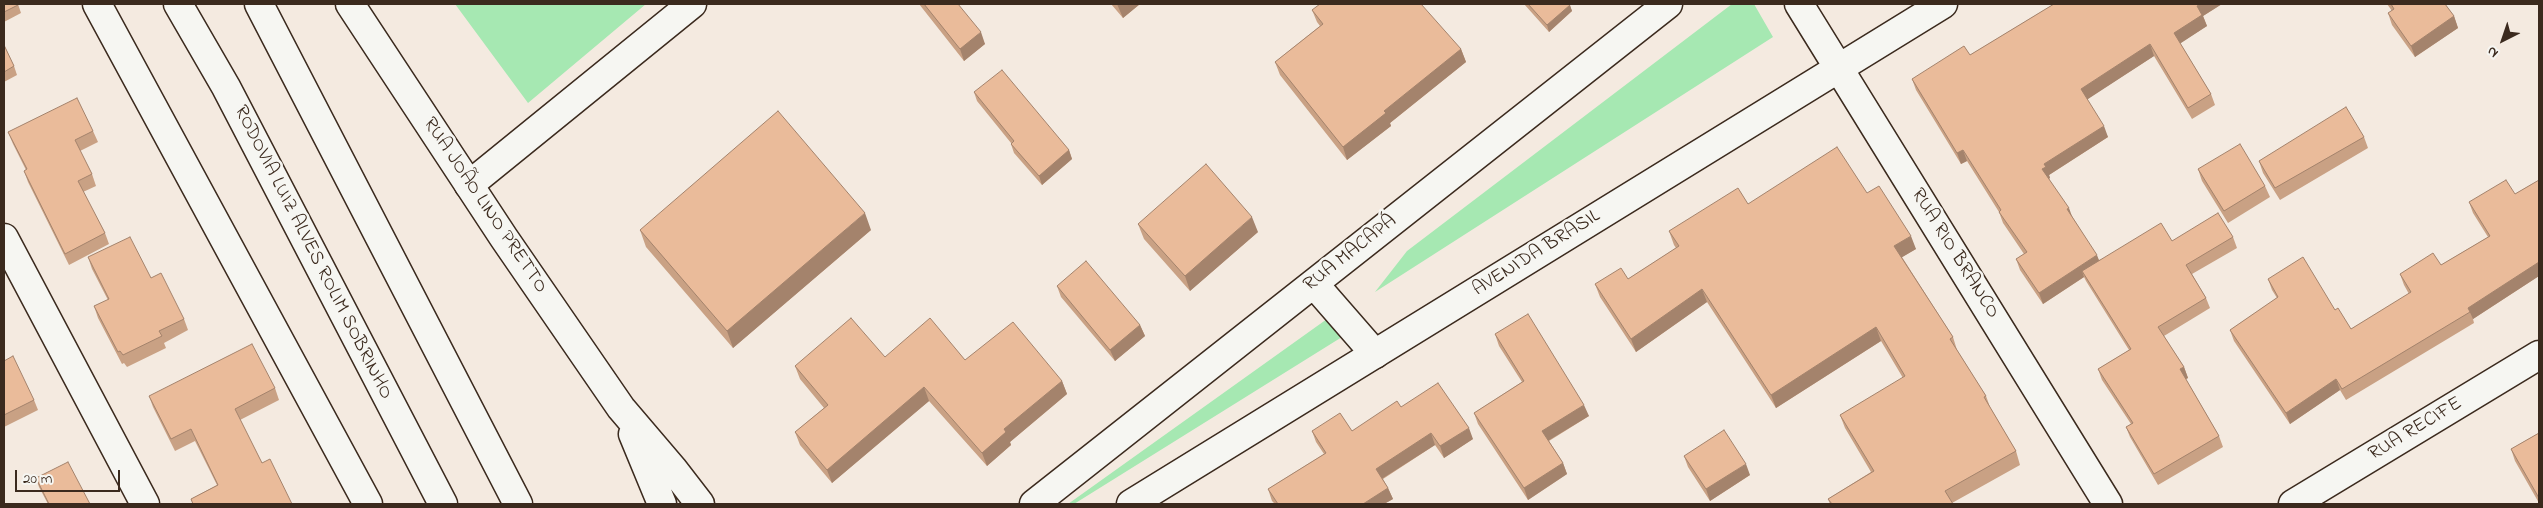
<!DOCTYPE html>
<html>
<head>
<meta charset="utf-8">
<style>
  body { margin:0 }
  #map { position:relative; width:2543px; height:508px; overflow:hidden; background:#f4eae0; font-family:"Indie Flower",sans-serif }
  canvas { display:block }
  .frame { position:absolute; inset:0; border:5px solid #3b2a1e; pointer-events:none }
  .north { position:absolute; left:2478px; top:15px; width:50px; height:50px; -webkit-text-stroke:4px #f6f6f2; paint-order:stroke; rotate:221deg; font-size:14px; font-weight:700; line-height:20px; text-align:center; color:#3b2a1e }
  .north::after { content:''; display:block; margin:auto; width:18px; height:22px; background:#3b2a1e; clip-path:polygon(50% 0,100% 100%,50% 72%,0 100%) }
  .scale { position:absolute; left:15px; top:470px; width:105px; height:22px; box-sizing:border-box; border:2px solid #3b2a1e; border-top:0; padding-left:6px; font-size:15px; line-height:18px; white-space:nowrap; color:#3b2a1e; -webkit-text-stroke:4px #f6f6f2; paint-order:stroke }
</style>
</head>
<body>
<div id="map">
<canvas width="2543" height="508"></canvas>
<div class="frame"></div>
<div class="north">N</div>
<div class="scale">20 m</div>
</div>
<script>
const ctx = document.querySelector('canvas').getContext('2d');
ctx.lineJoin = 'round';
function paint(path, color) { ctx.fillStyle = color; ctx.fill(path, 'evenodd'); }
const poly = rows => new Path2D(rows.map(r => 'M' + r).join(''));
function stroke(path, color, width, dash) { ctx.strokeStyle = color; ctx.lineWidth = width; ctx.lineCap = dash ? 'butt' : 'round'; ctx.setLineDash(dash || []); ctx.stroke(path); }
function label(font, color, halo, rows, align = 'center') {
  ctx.font = font + ' "Indie Flower",sans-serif'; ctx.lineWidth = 5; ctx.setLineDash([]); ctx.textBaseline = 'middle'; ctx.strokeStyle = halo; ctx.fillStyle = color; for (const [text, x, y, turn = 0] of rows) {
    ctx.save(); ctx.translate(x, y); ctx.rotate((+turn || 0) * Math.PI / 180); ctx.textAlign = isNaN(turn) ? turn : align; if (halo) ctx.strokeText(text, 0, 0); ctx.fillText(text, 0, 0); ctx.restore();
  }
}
const green = poly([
  [455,4,646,4,528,103],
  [1732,4,1754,4,1773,37,1375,292,1407,251],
  [1327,319,1342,337,1074,504,1068,504]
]);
const minor = poly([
  [469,185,692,4],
  [4,238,145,504],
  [1314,284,1375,354],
  [1034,504,1668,4],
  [2293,504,2539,355]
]);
const tertiary = poly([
  [350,4,504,238,621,408,673,469,700,504],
  [1799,4,2108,504],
  [633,434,662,504],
  [1131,504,1943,4]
]);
const trunk = poly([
  [97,4,368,504],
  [178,4,226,87,443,504],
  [259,4,518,504]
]);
const wall = poly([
  [4,4,18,4,21,13,4,22],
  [919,4,958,4,985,44,964,61],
  [1111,4,1140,4,1123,18],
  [1524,4,1569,4,1572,11,1549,32],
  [2054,4,2222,4,2203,16,2207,26,2180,43,2211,94,2215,105,2192,119,2154,56,2087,99,2108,137,2049,175,2050,178,2049,179,2099,260,2172,241,2233,237,2237,248,2192,274,2206,298,2210,308,2164,336,2184,367,2188,378,2186,379,2219,436,2223,447,2158,485,2130,437,2126,427,2131,424,2102,380,2098,369,2129,350,2086,281,2084,277,2043,304,2020,270,2016,259,2024,254,2003,223,1999,212,1967,161,1961,164,1916,90,1912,79,1970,55],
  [2387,4,2445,4,2454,16,2458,28,2415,57,2392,25,2388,13,2392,11],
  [1312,10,1461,49,1466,62,1390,123,1391,126,1347,160,1280,75,1275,62,1320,26,1317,22],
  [4,45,14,66,17,75,4,82],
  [974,92,1069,150,1072,159,1042,185,1014,153,1011,144,1011,143,977,101],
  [93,131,98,142,80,151,92,174,96,186,83,192,105,233,109,244,69,265,28,182,24,171,26,170,13,144,8,132],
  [2364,137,2368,148,2280,200,2263,173,2259,161],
  [2198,169,2265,186,2270,197,2228,223,2202,181],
  [2539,180,2539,276,2473,319,2474,323,2346,400,2340,390,2290,424,2234,341,2230,330,2277,298,2272,290,2268,279,2335,310,2351,329,2409,294,2404,285,2400,274,2441,265,2488,237,2473,213,2469,202,2515,194],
  [1867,193,1916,249,1902,257,1953,337,1957,350,1986,396,1990,407,2016,451,2020,465,1952,503,1953,504,1830,504,1828,499,1871,472,1845,428,1840,415,1903,378,1881,341,1776,408,1707,302,1636,352,1600,297,1595,284,1628,279,1676,248,1674,245,1669,231,1748,204],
  [1138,224,1258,232,1190,291,1144,239],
  [640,230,871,230,733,348,646,247],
  [88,257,151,278,184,319,188,330,164,343,166,348,127,367,124,363,122,364,98,318,94,306,108,300,92,269],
  [1057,286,1140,325,1145,336,1115,361,1061,297],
  [1495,334,1589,416,1549,441,1563,463,1567,474,1528,500,1478,424,1474,413,1522,382,1499,346],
  [885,357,965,360,1062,381,1067,394,1010,442,1011,445,987,466,929,401,832,483,800,445,795,432,824,408,800,379,795,366],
  [4,361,34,400,38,410,4,427],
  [275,388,279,400,240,420,262,463,292,504,193,504,191,499,217,485,195,441,175,451,153,407,149,396],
  [1401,407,1473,439,1444,458,1435,445,1383,479,1388,488,1393,499,1384,504,1275,504,1272,501,1268,489,1324,454,1316,442,1312,431,1352,431],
  [2539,433,2539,503,2515,461,2511,449],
  [1684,456,1750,475,1710,501,1688,467],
  [36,478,90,504,48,504,39,487]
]);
const shadedWall = poly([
  [1117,4,1140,4,1123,18],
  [2201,4,2222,4,2203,16,2207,26,2178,45,2174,33,2197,6],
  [1570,5,1572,11,1549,32,1547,25],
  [2454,16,2458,28,2415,57,2411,46],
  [981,32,985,44,964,61,960,49],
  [2150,44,2154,56,2085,101,2081,89],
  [1461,49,1466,62,1390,123,1391,126,1347,160,1343,147,1384,111],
  [2104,126,2108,137,2049,175,2050,178,2046,180,2042,169,2044,164],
  [1069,150,1072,159,1042,185,1039,176],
  [1963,150,1967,161,1961,164,1957,153],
  [2069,208,2073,219,2067,209],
  [865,213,871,230,733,348,727,331],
  [1252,217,1258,232,1190,291,1185,276],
  [1911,236,1916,249,1899,259,1894,246],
  [2097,255,2101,266,2082,271,2084,277,2043,304,2039,293],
  [2539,262,2539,276,2473,319,2468,308],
  [1702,289,1707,302,1636,352,1631,339],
  [1140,325,1145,336,1115,361,1110,350],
  [1876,327,1881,341,1776,408,1771,395],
  [2184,367,2188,378,2184,380,2180,369],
  [2336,379,2340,390,2290,424,2286,413],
  [1062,381,1067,394,1010,442,1011,445,987,466,982,453,1004,429],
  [924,387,929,401,832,483,827,470],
  [1584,405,1589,416,1546,442,1542,431],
  [1469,428,1473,439,1444,458,1440,446],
  [1431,433,1435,445,1380,480,1376,469],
  [1563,463,1567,474,1528,500,1524,488],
  [1746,464,1750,475,1710,501,1706,489],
  [1388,488,1393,499,1384,504,1363,504]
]);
const building = poly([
  [4,4,18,4,18,5,4,12,4,4],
  [924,4,958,4,981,32,960,49,924,4],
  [1320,4,1421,4,1461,49,1384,111,1386,113,1343,147,1275,62,1323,24,1312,10,1320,4],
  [1528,4,1569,4,1570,5,1547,25,1528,4],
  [2054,4,2201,4,2197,6,2202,15,2174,33,2211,94,2188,108,2150,44,2081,89,2104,126,2044,164,2046,167,2042,169,2069,208,2067,209,2097,255,2039,293,2016,259,2027,252,1999,212,2001,210,1963,150,1957,153,1912,79,1964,46,1970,55,2054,4],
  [2391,4,2445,4,2454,16,2411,46,2388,13,2394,9,2391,4],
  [4,45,14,66,4,72,4,45],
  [1002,70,1069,150,1039,176,1011,144,1014,141,974,92,1002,70],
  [77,98,93,131,75,140,92,174,78,181,105,233,65,254,24,171,27,169,8,132,77,98],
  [2346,107,2364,137,2275,188,2259,161,2346,107],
  [778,111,865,213,727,331,640,230,778,111],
  [2240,144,2265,186,2224,211,2198,169,2240,144],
  [1837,147,1867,193,1879,186,1911,236,1894,246,1953,337,1950,339,1986,396,1984,397,2016,451,1945,491,1953,504,1832,504,1828,499,1874,471,1840,415,1905,376,1876,327,1771,395,1702,289,1631,339,1595,284,1621,268,1628,279,1679,246,1669,231,1738,188,1748,204,1837,147],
  [1206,164,1252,217,1185,276,1138,224,1206,164],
  [2506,180,2515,194,2539,180,2539,262,2468,308,2470,312,2342,389,2336,379,2286,413,2230,330,2278,297,2268,279,2303,257,2335,310,2338,308,2351,329,2411,292,2400,274,2433,253,2441,265,2490,236,2469,202,2506,180],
  [2218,213,2233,237,2186,265,2206,298,2158,327,2184,367,2180,369,2219,436,2154,474,2126,427,2133,423,2098,369,2131,349,2082,271,2161,223,2172,241,2218,213],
  [130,237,151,278,161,273,184,319,159,331,162,336,123,355,120,351,118,352,94,306,109,299,88,257,130,237],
  [1086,261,1140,325,1110,350,1057,286,1086,261],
  [1528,314,1584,405,1542,431,1563,463,1524,488,1474,413,1524,381,1495,334,1528,314],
  [851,318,885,357,930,318,965,360,1013,322,1062,381,1004,429,1006,432,982,453,924,387,827,470,795,432,828,405,795,366,851,318],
  [252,344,275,388,235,409,262,463,270,459,292,504,193,504,191,499,218,485,191,429,171,439,149,396,252,344],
  [13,356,34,400,4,415,4,361,13,356],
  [1438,383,1469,428,1440,446,1431,433,1376,469,1388,488,1363,504,1278,504,1268,489,1326,453,1312,431,1340,413,1352,431,1397,401,1401,407,1438,383],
  [1724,430,1746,464,1706,489,1684,456,1724,430],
  [2539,433,2539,498,2511,449,2539,433],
  [68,462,90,504,49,504,36,478,68,462]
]);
const streetNames = [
  ["RUA JOÃO LINO PRETTO",484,206,56],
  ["RODOVIA LUIZ ALVES ROLIM SOBRINHO",312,253,63],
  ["RUA MACAPÁ",1351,254,-38],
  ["AVENIDA BRASIL",1537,254,-32],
  ["RUA RIO BRANCO",1954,254,58],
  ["RUA RECIFE",2416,430,-31]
];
paint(green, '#a6e8b2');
stroke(minor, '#3b2a1e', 31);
stroke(tertiary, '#3b2a1e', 31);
stroke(trunk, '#3b2a1e', 31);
stroke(minor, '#f6f6f2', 28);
stroke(tertiary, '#f6f6f2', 28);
stroke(trunk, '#f6f6f2', 28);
paint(wall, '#c9a184');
paint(shadedWall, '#a4836c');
paint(building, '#eabb9a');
stroke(building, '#a4836c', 1);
label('20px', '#3b2a1e', '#f6f6f2', streetNames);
</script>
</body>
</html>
